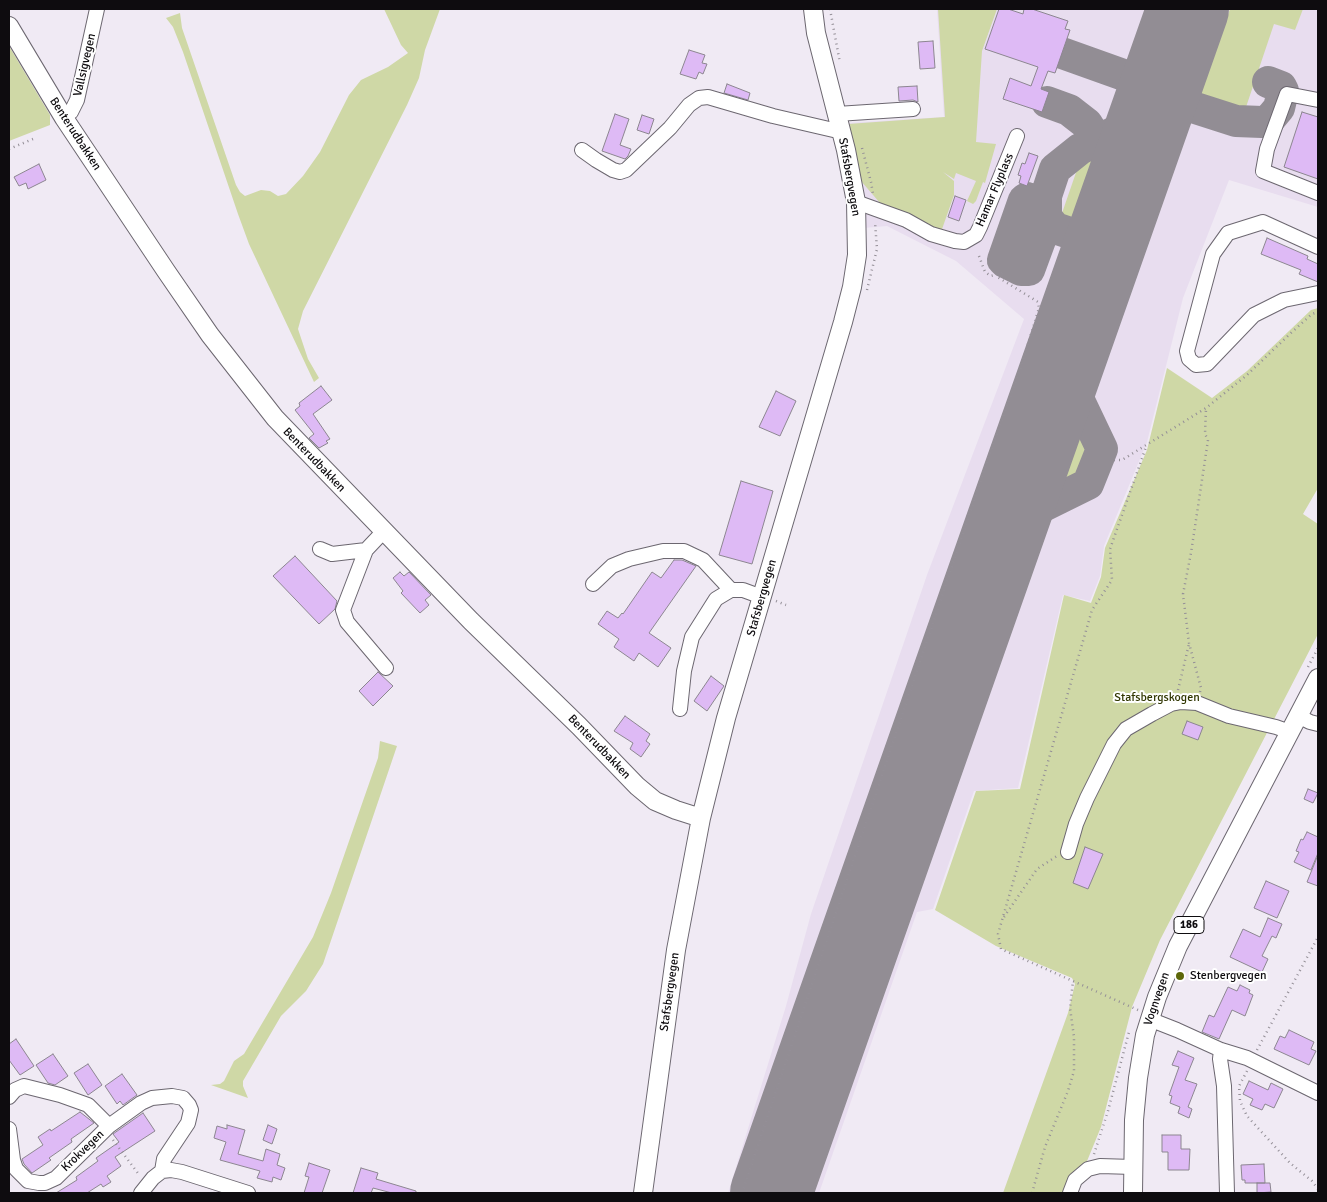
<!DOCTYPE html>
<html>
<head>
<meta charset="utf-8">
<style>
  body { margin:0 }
  #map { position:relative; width:1327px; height:1202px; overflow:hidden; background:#f0eaf4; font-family:Signika,sans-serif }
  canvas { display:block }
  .frame { position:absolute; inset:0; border:10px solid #0e0c0f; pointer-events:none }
</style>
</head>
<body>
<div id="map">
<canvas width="1327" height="1202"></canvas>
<div class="frame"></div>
</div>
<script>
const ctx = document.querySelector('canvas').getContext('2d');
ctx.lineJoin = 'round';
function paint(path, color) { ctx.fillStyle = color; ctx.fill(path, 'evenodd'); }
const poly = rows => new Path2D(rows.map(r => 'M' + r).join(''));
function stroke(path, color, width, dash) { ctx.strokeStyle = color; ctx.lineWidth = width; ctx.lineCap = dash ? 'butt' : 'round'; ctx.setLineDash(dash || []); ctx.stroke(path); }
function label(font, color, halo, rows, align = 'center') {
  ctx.font = font + ' Signika,sans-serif'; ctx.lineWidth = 4; ctx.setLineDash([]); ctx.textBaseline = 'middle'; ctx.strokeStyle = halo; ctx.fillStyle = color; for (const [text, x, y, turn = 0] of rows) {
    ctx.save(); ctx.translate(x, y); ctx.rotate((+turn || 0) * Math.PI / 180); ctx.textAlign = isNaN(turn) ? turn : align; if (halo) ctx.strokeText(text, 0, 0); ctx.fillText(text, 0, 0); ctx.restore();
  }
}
const built = poly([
  [937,9,1318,9,1318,207,1229,180,1183,298,1147,442,1104,546,1100,576,1090,601,1063,595,1018,788,974,791,933,909,917,912,819,1193,728,1193,786,1006,811,914,927,575,1024,319,956,261,887,226,863,228,846,123,944,117]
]);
const green = poly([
  [384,9,440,9,425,50,419,78,407,105,303,311,298,329,308,359,319,378,314,382,249,244,238,214,183,52,173,27,166,18,180,13,182,28,236,185,240,192,245,196,261,190,270,191,278,196,286,194,303,176,320,152,349,95,361,80,388,67,408,53,401,45],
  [938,9,997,9,982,51,976,142,996,144,985,183,983,182,976,201,973,204,967,201,976,181,956,173,954,179,943,172,954,181,954,195,941,232,880,203,861,181,848,124,945,117],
  [1230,9,1303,9,1295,30,1274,24,1244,113,1236,115,1197,101],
  [9,46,50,115,50,125,9,141],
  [1125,133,1133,135,1100,230,1061,216,1080,161,1087,152],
  [1318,308,1318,488,1303,514,1318,524,1318,634,1160,940,1132,1007,1101,1127,1085,1166,1065,1193,1003,1193,1068,1013,1075,984,1072,978,996,946,935,910,976,791,1020,789,1064,595,1091,603,1101,577,1105,548,1147,450,1167,368,1212,398,1247,371,1311,310],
  [1065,384,1093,443,1079,483,1018,512],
  [380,741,397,746,323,964,306,991,281,1016,243,1081,243,1086,248,1098,211,1085,220,1084,224,1081,234,1061,244,1054,313,937,331,893,364,798,378,758]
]);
const taxiway = poly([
  [1062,53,1160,88,1178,102,1183,104],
  [1047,102,1069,110,1087,124,1097,140],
  [1034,201,1027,198,1024,200,1003,260,1005,262,1021,270,1029,270,1043,232,1047,228,1055,228],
  [1102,253,1101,248,1093,241,1055,228,1046,217,1046,196,1055,169,1080,149,1141,119,1154,106,1174,103,1183,104,1236,121,1262,122,1269,120,1279,108,1283,91,1281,87,1268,82],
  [1005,525,1088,484,1102,449,1062,365]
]);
const runway = poly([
  [771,1193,1188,9]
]);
const building = poly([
  [999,9,1008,9,1023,14,1024,9,1032,9,1068,21,1065,29,1070,30,1055,73,1048,71,1041,89,1049,92,1042,112,1003,99,1010,78,1031,86,1038,67,985,49,999,9],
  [933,41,935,68,920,69,918,42,933,41],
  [689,50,705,55,702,63,707,64,703,74,699,72,696,79,680,74,689,50],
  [727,84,750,93,748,100,724,93,727,84],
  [917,86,918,102,913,100,899,101,898,87,917,86],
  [1302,112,1318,117,1318,179,1284,167,1302,112],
  [615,114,629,119,620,145,631,149,628,156,625,159,602,151,615,114],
  [642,115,654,119,649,134,637,130,642,115],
  [1029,153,1038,156,1027,186,1019,183,1021,176,1018,175,1022,163,1025,164,1029,153],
  [39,164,46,180,28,189,26,183,19,186,14,177,39,164],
  [955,196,966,200,959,221,948,217,955,196],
  [1267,238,1308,256,1307,259,1318,264,1318,282,1299,274,1301,270,1261,254,1267,238],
  [321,386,332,400,313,414,330,439,326,441,328,443,319,448,309,438,314,434,295,410,300,406,299,403,321,386],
  [776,391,796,401,780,436,759,427,776,391],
  [741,481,773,491,752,564,719,555,741,481],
  [295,556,337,601,335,609,319,624,273,576,295,556],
  [674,560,682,560,696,566,649,633,671,648,658,667,639,653,634,661,614,647,619,639,598,624,607,611,618,618,622,613,623,614,652,572,661,578,674,560],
  [400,572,404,576,409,572,431,595,425,600,429,605,420,613,401,593,403,591,393,578,400,572],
  [378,672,393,686,373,706,359,691,378,672],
  [711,676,724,686,707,711,694,701,711,676],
  [625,716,650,734,646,741,650,744,641,757,630,749,633,743,614,731,625,716],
  [1187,721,1203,727,1198,740,1182,734,1187,721],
  [1308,789,1318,793,1313,803,1304,799,1308,789],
  [1307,832,1318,837,1318,853,1311,870,1294,862,1299,852,1296,851,1301,839,1303,840,1307,832],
  [1085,847,1103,854,1088,889,1073,883,1085,847],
  [1318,855,1318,886,1307,882,1318,855],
  [1266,881,1289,891,1277,918,1254,908,1266,881],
  [1268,918,1282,924,1276,938,1272,936,1262,956,1268,959,1262,972,1230,957,1243,929,1260,937,1268,918],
  [1240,985,1250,990,1249,993,1253,995,1245,1016,1232,1010,1219,1039,1202,1032,1209,1015,1214,1017,1228,987,1237,991,1240,985],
  [1289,1030,1314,1042,1311,1049,1316,1051,1309,1065,1274,1049,1280,1036,1285,1038,1289,1030],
  [16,1039,34,1066,20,1075,9,1060,9,1044,16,1039],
  [1178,1051,1194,1058,1185,1080,1197,1084,1188,1107,1192,1109,1189,1118,1178,1113,1180,1107,1170,1103,1172,1096,1169,1095,1179,1067,1172,1065,1178,1051],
  [53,1054,68,1076,55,1085,48,1083,36,1065,53,1054],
  [88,1064,102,1085,88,1095,74,1073,88,1064],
  [122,1074,137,1095,123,1105,120,1101,117,1104,105,1086,122,1074],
  [1249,1081,1268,1090,1271,1083,1283,1089,1274,1108,1265,1104,1262,1110,1250,1105,1253,1099,1243,1094,1249,1081],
  [80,1112,94,1123,71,1139,72,1142,49,1158,51,1160,32,1173,24,1164,22,1159,43,1145,38,1137,50,1129,51,1131,80,1112],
  [143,1113,155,1131,115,1157,121,1166,107,1176,111,1182,103,1187,101,1184,87,1193,56,1193,77,1180,76,1177,98,1161,96,1158,119,1142,113,1134,143,1113],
  [227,1125,245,1130,238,1154,263,1161,266,1149,280,1154,277,1165,285,1168,281,1180,273,1177,272,1182,257,1178,260,1171,220,1160,226,1142,214,1138,217,1126,227,1129,227,1125],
  [268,1125,277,1129,272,1144,263,1140,268,1125],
  [1162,1135,1181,1135,1181,1149,1190,1149,1189,1170,1168,1170,1168,1152,1162,1152,1162,1135],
  [309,1163,330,1170,322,1193,304,1193,309,1177,305,1176,309,1163],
  [1264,1164,1265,1183,1245,1183,1245,1180,1242,1180,1241,1165,1264,1164],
  [361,1168,378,1173,376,1179,416,1191,416,1193,392,1193,373,1188,371,1193,353,1193,361,1168],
  [1257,1183,1270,1183,1271,1192,1257,1193,1257,1183]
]);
const path = poly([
  [830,9,840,63],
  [862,148,871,182,873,194],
  [9,149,33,139],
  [979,256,985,272,991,276,1003,273],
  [867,290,877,249,875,222],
  [1114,460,1122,460,1206,408,1247,375,1292,332,1312,314,1318,312],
  [776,601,786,605],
  [1308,667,1318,648],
  [1178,690,1189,644],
  [1200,692,1201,688,1189,643,1183,594,1191,553,1208,440,1205,434,1206,408],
  [1004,917,1037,869,1057,856],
  [1138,1010,1001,949,998,934,1092,610,1112,580,1110,549,1146,447],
  [1257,1050,1318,937],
  [1247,1071,1239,1086,1240,1101,1247,1116,1290,1163,1312,1181,1318,1189],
  [113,1140,140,1176],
  [1094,1154,1108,1111,1129,1032],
  [742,1193,989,456,1020,370,1039,308,1038,302,996,276],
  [1032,1193,1045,1147,1068,1091,1074,1071,1074,1037,1070,1008,1073,981]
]);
const minor = poly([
  [1318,100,1287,94,1267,149,1263,171,1318,193],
  [837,114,913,109],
  [64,118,71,112,77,100,97,9],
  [582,150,596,160,613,170,620,172,626,170,670,128,689,105,699,98,708,97,773,116,842,132],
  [856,202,906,220,931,234,955,241,964,242,976,235,980,227,1017,136],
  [1318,247,1263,222,1228,233,1213,254,1187,351,1189,359,1196,365,1207,364,1254,315,1284,300,1318,293],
  [384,531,366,550,343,610,347,622,386,668],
  [320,549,332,554,366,550],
  [593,584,612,566,629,559,663,551,684,551,703,560,731,590],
  [680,709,684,671,692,637,716,599,731,590,743,590,762,597],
  [1298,716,1310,722,1318,724],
  [1068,852,1076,824,1087,798,1114,744,1126,729,1152,714,1171,704,1181,702,1197,703,1229,716,1276,727,1290,732],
  [1149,1019,1177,1030,1221,1050,1247,1058,1318,1093],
  [1221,1050,1220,1059,1224,1086,1227,1193],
  [9,1097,15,1090,24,1086,60,1095,88,1105,109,1126,56,1178,45,1183,39,1183,28,1181,16,1169,13,1160,9,1129],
  [109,1126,141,1103,152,1098,172,1096,183,1098,189,1105,191,1110,188,1123,164,1159,162,1171,153,1178,141,1193],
  [162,1171,171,1170,182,1172,248,1193],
  [1070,1193,1075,1180,1088,1169,1100,1166,1133,1167]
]);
const major = poly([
  [9,26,64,118,166,271,210,335,275,418,471,621,579,726,637,786,655,801,676,810,701,818],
  [643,1193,676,950,701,818,726,718,843,322,852,287,857,255,856,202,846,150,816,33,813,9],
  [1133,1193,1134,1120,1138,1078,1145,1035,1157,997,1178,946,1318,678]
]);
const markers = [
  [1180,976,5,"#5d6709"]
];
const shields = [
  [1189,925,30]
];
const shieldNames = [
  ["186",1189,925]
];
const streetNames = [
  ["Vallsigvegen",85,65,-77],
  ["Benterudbakken",75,134,57],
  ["Stafsbergvegen",849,177,80],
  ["Hamar Flyplass",995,190,-67],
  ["Benterudbakken",314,460,46],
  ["Stafsbergvegen",762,598,-74],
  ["Benterudbakken",599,747,46],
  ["Stafsbergvegen",670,992,-82],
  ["Vognvegen",1157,999,-71],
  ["Krokvegen",83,1151,-44]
];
const parkNames = [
  ["Stafsbergskogen",1157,698]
];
const poiNames = [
  ["Stenbergvegen",1190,976]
];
paint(built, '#e8ddef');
paint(green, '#cfd8a6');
stroke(taxiway, '#928d94', 32);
stroke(runway, '#928d94', 82);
paint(building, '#debaf5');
stroke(building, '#8c8690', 1);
stroke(minor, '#6c6770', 16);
stroke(major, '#6c6770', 20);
stroke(path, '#948f97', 2.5, [1, 4]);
stroke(minor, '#fff', 14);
stroke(major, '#fff', 18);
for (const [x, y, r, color] of markers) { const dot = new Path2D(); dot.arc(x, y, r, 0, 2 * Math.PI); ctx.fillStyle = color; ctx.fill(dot); stroke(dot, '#fff', 2); }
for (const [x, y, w] of shields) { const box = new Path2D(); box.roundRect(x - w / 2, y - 8.5, w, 17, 4); ctx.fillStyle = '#fff'; ctx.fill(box); stroke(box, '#0e0c0f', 1); }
label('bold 11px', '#0e0c0f', null, shieldNames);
label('12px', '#0e0c0f', '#fff', streetNames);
label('12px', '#2f3500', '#fff', parkNames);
label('12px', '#0e0c0f', '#fff', poiNames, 'left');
</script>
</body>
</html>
